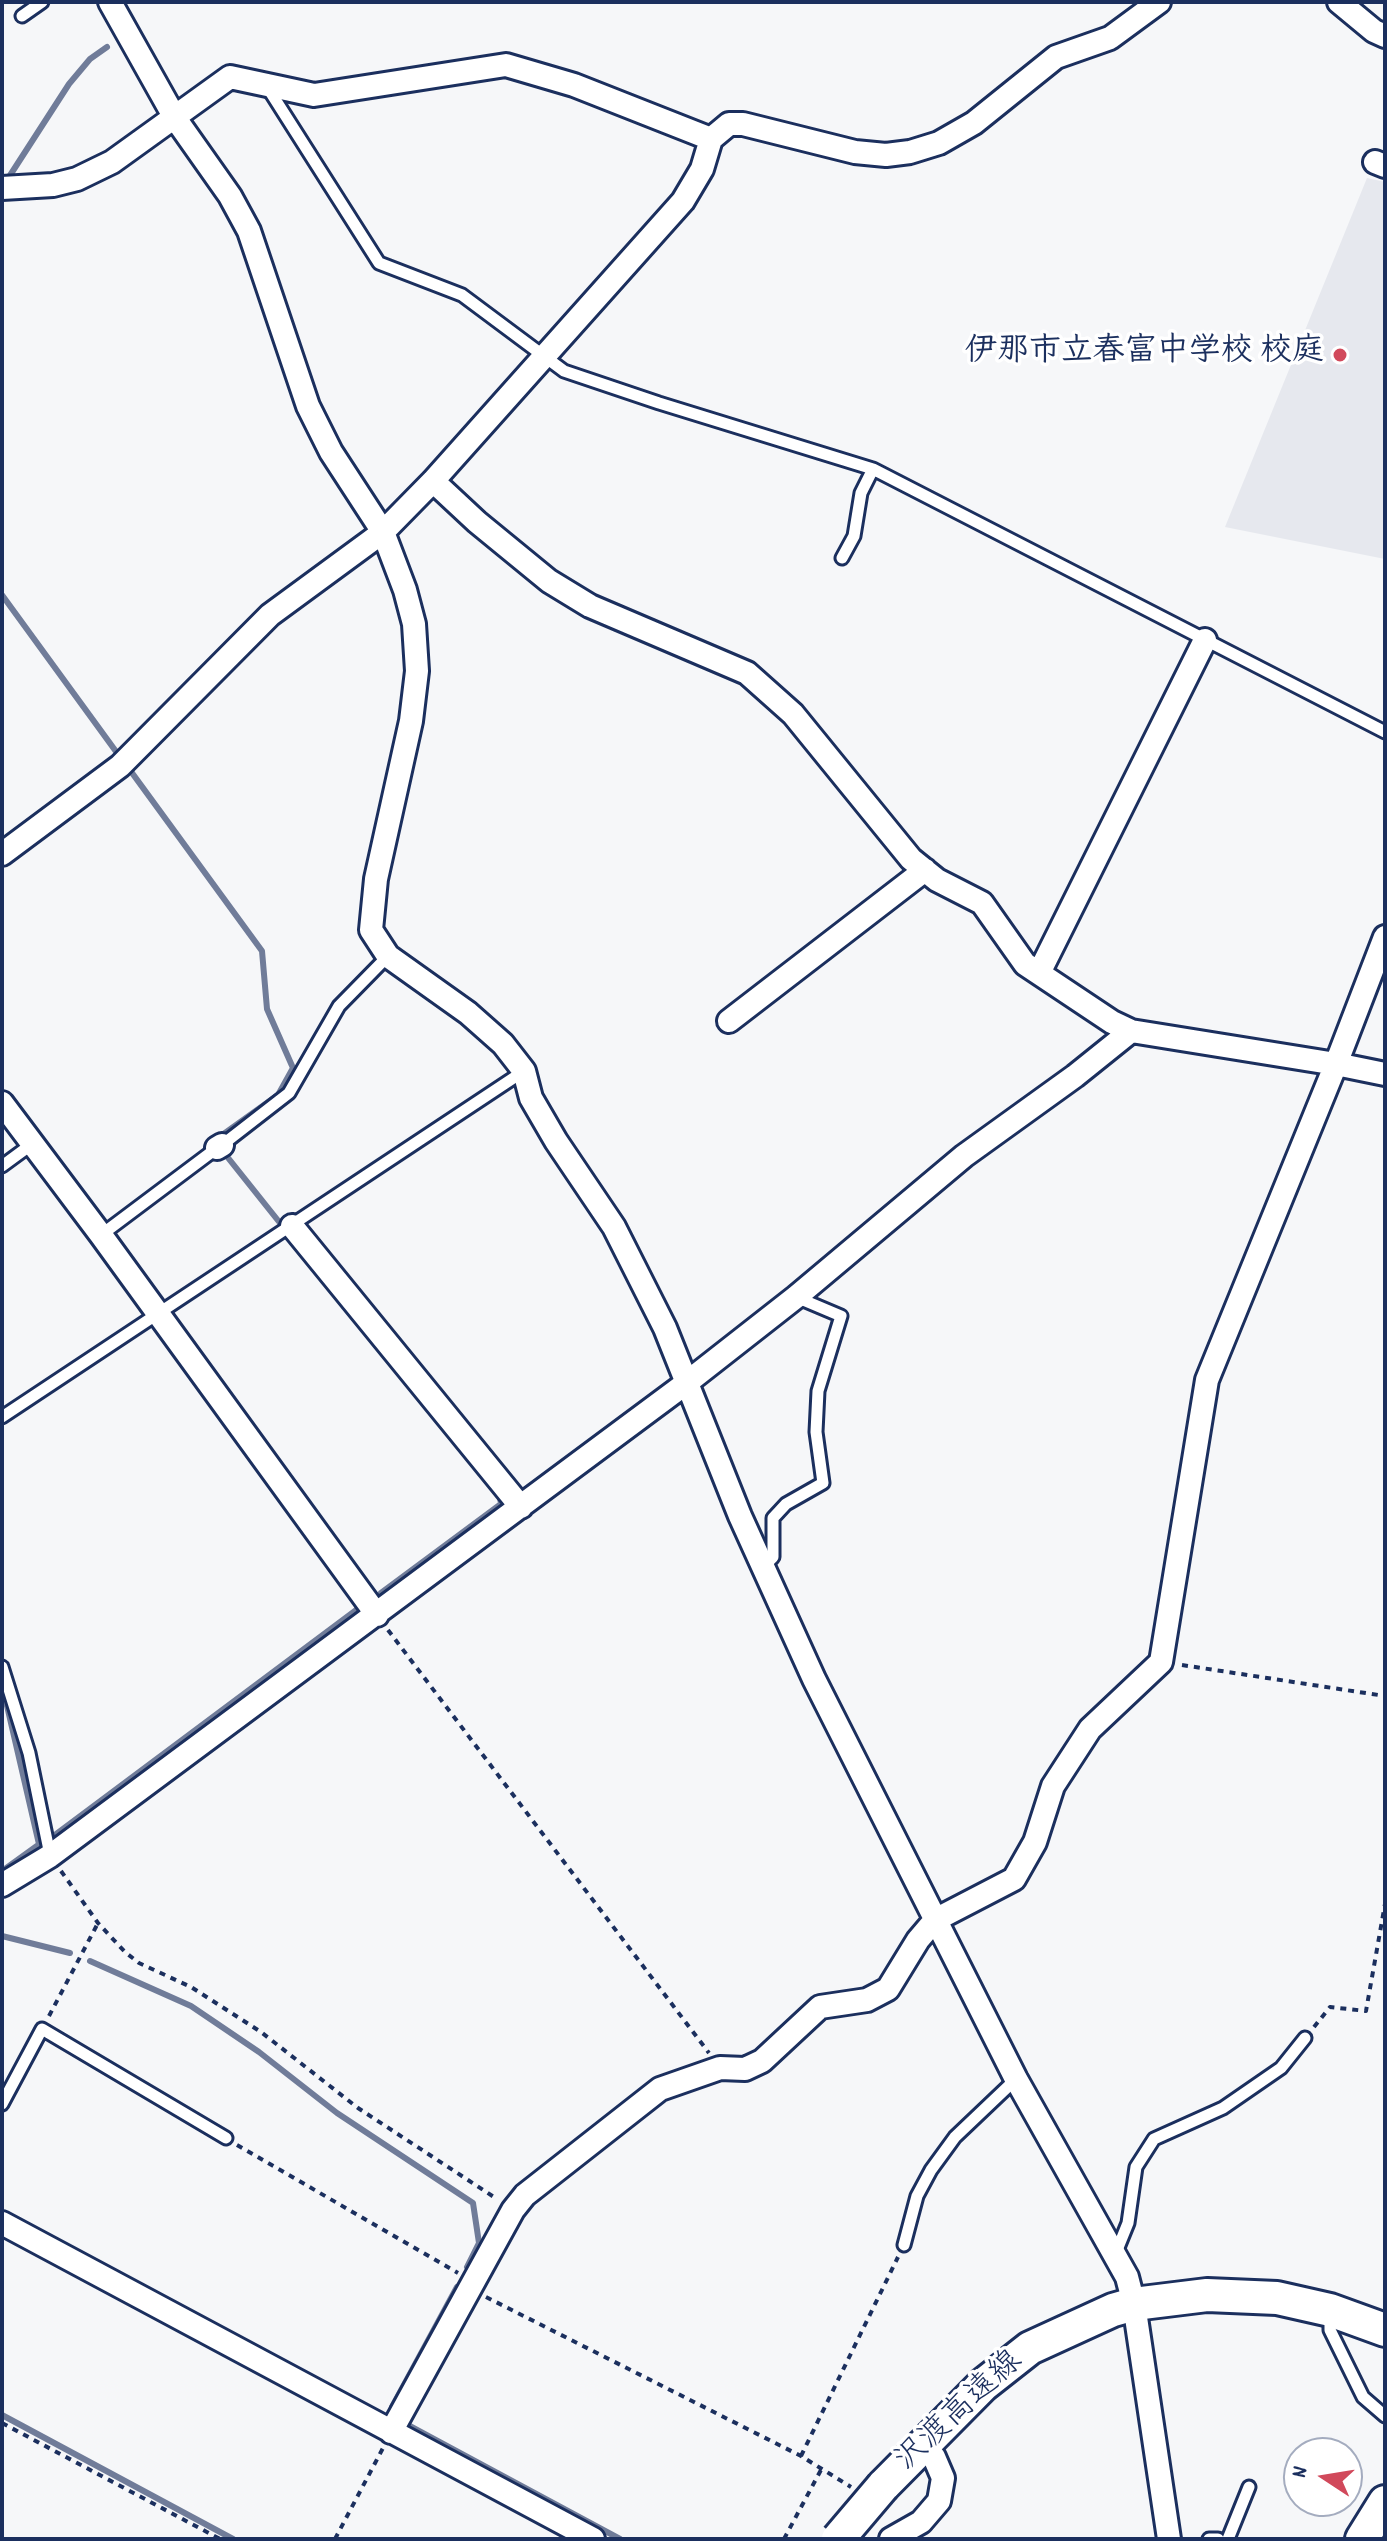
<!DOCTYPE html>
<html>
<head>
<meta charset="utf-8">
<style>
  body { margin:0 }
  #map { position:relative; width:1387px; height:2541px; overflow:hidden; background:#f6f7f9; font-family:Dekko,sans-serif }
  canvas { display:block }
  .frame { position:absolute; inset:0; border:4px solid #1b2f5e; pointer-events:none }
  .north { position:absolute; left:1283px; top:2437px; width:80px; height:80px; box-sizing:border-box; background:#fff; border:2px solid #a4acbf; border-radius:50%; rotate:282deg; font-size:22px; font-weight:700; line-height:32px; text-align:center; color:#1b2f5e }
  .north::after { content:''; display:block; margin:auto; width:28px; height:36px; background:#d1495b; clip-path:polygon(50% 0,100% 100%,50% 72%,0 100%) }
</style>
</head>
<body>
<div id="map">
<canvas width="1387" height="2541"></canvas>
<div class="frame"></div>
<div class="north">N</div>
</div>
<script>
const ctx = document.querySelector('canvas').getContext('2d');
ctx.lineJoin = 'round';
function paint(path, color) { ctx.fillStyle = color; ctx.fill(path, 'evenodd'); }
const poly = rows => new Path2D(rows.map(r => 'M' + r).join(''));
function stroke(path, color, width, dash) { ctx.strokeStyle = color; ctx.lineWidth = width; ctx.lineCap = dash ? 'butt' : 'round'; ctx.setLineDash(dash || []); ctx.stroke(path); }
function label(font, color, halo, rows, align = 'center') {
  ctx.font = font + ' Dekko,"Klee One",sans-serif'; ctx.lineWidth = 7; ctx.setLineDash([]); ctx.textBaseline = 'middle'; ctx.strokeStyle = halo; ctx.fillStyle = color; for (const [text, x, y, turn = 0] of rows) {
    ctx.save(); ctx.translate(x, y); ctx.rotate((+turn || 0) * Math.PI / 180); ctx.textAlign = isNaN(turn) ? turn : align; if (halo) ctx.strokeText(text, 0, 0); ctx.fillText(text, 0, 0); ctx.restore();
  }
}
const built = poly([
  [1367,178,1385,182,1385,559,1225,527]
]);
const stream = poly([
  [7,180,69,84,90,59,107,47],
  [2,595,120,757],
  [127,766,262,951,267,1009,293,1068,278,1095,218,1138],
  [221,1149,280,1223],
  [381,1593,501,1504,500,1497],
  [2,1684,39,1844],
  [55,1835,363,1605],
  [5,1869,41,1843],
  [2,1936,70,1953],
  [90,1961,191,2006,259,2052,337,2113,473,2203,479,2243,467,2267],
  [392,2407,457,2287],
  [2,2415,233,2539],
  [406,2424,620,2539]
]);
const path = poly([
  [388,1630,709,2053],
  [1182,1665,1385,1696],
  [61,1871,98,1923,125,1952,139,1963,191,1987,261,2032,358,2108,497,2199],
  [49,2016,98,1923],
  [1314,2027,1330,2007,1366,2011,1385,1904],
  [237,2145,458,2273],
  [486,2297,801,2456,851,2487],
  [2,2423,220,2539],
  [801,2456,898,2257],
  [335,2539,383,2448],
  [784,2539,822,2468]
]);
const service = poly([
  [22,16,42,2],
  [266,85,379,263,462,295,564,371,659,403,873,469,1385,732],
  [842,558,854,536,861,493,873,469],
  [222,1145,289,1093,339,1006,388,956],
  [2,1166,32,1144],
  [101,1235,217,1148],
  [2,1417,524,1071],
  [763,1567,773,1557,773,1518,786,1504,823,1483,816,1432,818,1391,841,1316,796,1297],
  [2,1667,29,1753,50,1855],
  [2,2104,42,2029,226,2138],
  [904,2245,917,2196,931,2170,955,2137,1016,2079],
  [1115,2255,1128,2223,1136,2167,1154,2139,1223,2108,1281,2068,1305,2038],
  [1330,2314,1330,2330,1363,2397,1385,2416],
  [1209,2539,1218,2539],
  [1228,2539,1249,2487]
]);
const minor = poly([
  [110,2,175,118,230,196,249,231,308,406,331,452,383,532,405,590,414,624,417,671,411,721,376,879,371,930,388,956,468,1013,503,1044,524,1071,531,1098,556,1141,614,1227,665,1328,740,1516,814,1679,1016,2079,1127,2277,1134,2304,1169,2539],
  [1339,2,1374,31,1385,36],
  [1375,162,1385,166],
  [2,188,53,185,77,179,112,162,230,77,314,95,506,65,574,85,711,139],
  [433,481,477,522,549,581,590,606,747,673,793,714,911,859,937,880,982,903,1025,964,1112,1022,1131,1031,1336,1064,1385,1074],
  [2,854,120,766,270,615,383,532,433,481,683,201,702,169,711,139,729,124,743,124,855,152,886,155,910,152,939,143,974,123,1056,57,1110,38,1159,2],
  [1039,973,1205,640],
  [729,1021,925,870],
  [2,1103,101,1235,377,1615],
  [217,1148,222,1145],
  [292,1226,521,1507],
  [2,1885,50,1856,685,1384,796,1297,964,1156,1075,1076,1131,1031],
  [2,2223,593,2539],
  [391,2432,513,2210,525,2195,660,2089,720,2068,745,2069,762,2061,820,2007,867,2000,888,1989,918,1940,935,1920,1014,1879,1035,1842,1053,1786,1090,1729,1161,1662,1207,1380,1336,1064,1385,937],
  [891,2539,921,2522,939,2501,943,2478,934,2457,923,2444]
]);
const secondary = poly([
  [883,2486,983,2385,1030,2348,1113,2310,1134,2304,1207,2295,1277,2298,1330,2310,1385,2330],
  [1362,2539,1385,2502]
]);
const secondaryBridge = poly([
  [838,2539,883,2486]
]);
const markers = [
  [1340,355,8,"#d1495b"]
];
const poiNames = [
  ["伊那市立春富中学校 校庭",1324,355]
];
const streetNames = [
  ["沢渡高遠線",961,2413,-43]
];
paint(built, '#e6e8ee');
stroke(stream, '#707c99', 6);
stroke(service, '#1b2f5e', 17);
stroke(minor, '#1b2f5e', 28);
stroke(secondary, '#1b2f5e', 38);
stroke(path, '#1b2f5e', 4, [6, 6]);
stroke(service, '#fff', 11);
stroke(minor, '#fff', 22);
stroke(secondary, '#fff', 32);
stroke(secondaryBridge, '#1b2f5e', 38, []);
stroke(secondaryBridge, '#fff', 32);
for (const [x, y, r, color] of markers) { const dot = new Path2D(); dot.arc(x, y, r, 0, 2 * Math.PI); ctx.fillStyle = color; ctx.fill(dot); stroke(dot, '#fff', 3); }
label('bold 32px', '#1b2f5e', '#fff', poiNames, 'right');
label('32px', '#1b2f5e', '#fff', streetNames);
</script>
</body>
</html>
